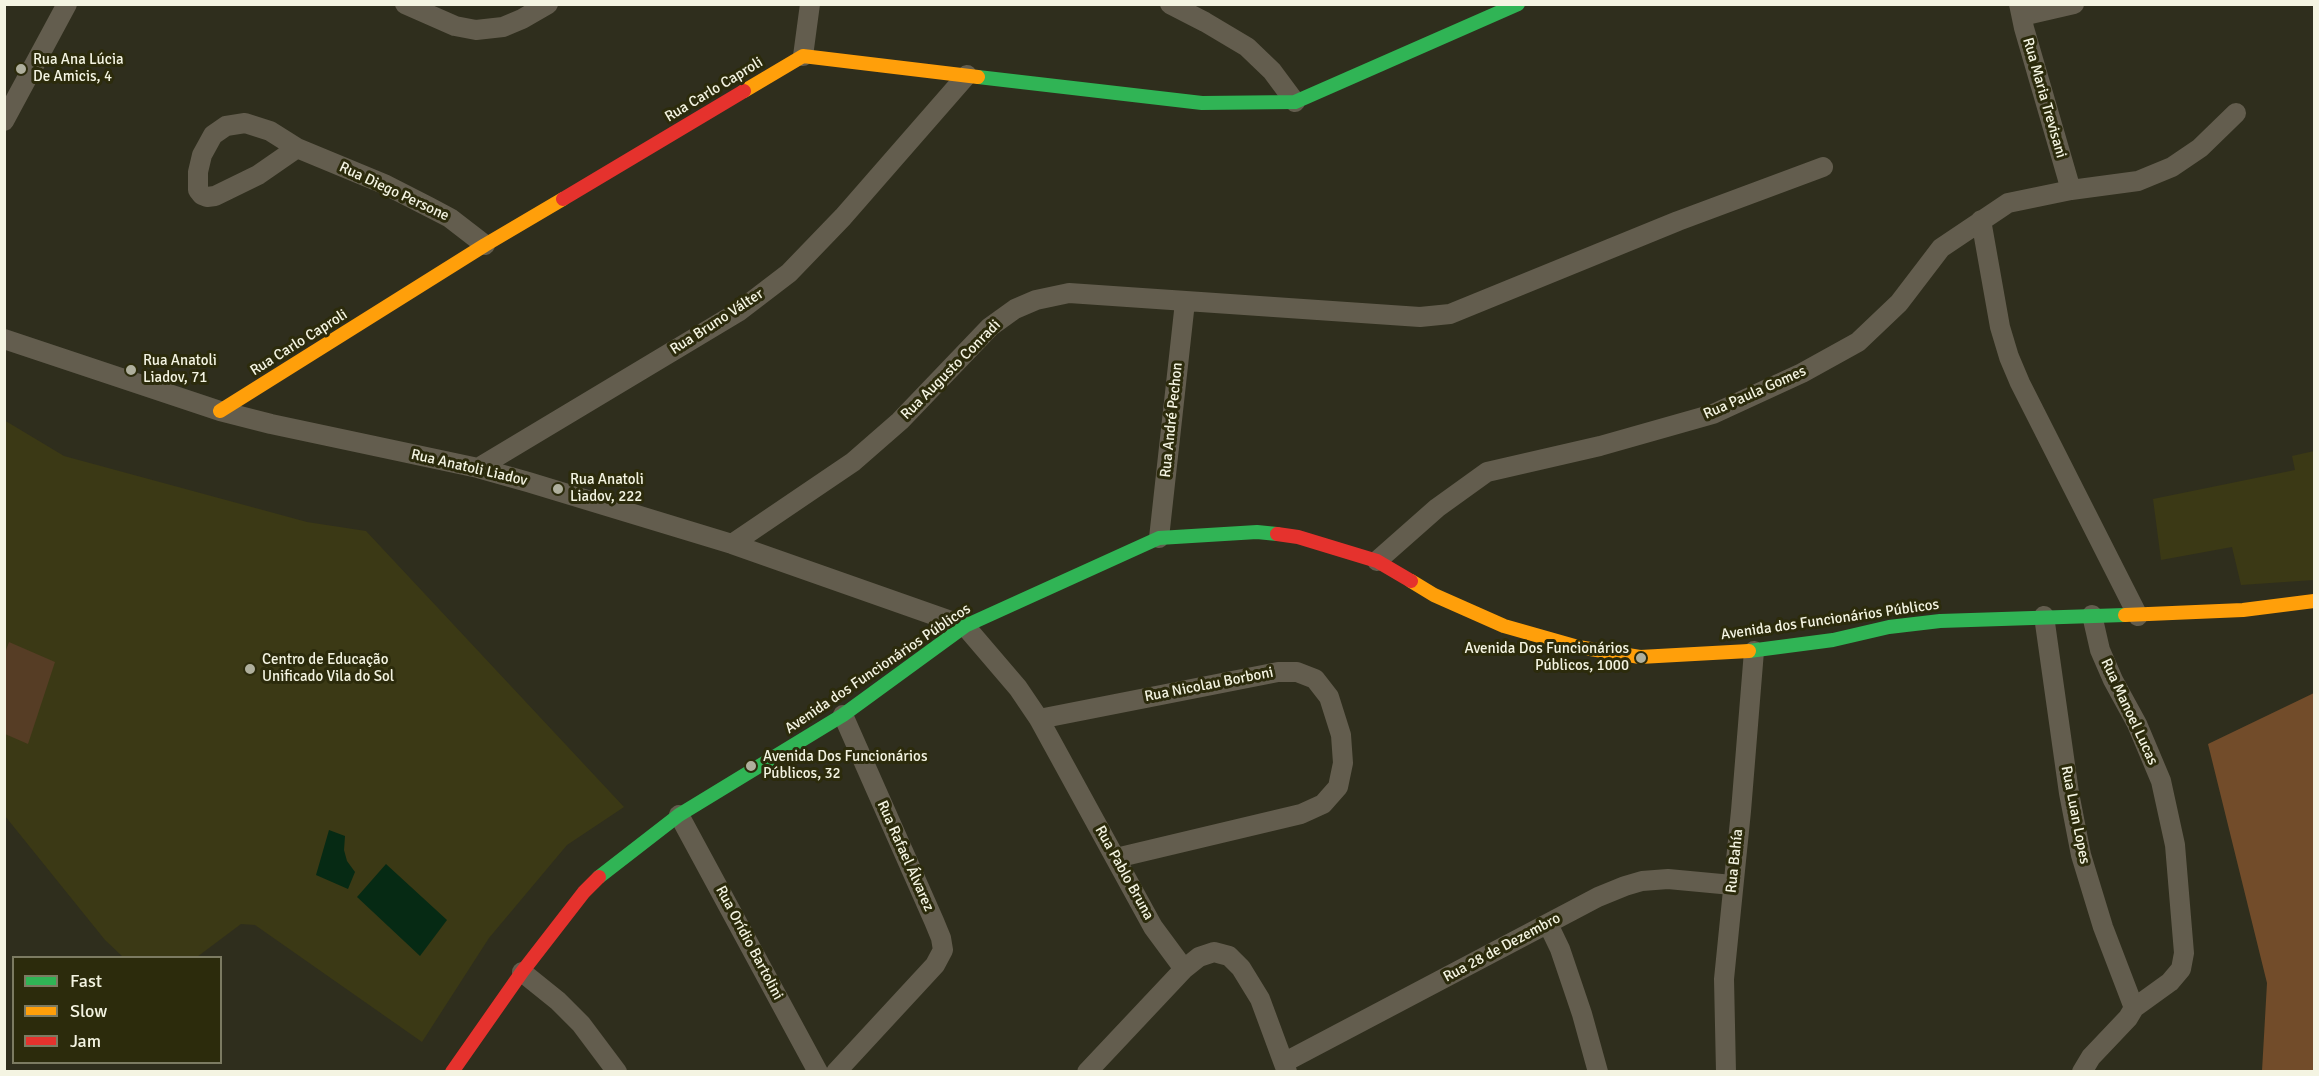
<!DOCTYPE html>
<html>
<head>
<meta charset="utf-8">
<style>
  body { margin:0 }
  #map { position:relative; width:2319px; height:1076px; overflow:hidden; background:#2f2e1d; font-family:Signika,sans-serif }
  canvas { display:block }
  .frame { position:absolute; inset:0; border:6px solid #f4f4e2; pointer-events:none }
  .legend { position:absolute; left:12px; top:956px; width:210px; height:108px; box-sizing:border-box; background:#2c2b0c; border:2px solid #7c7b62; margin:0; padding:8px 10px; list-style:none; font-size:18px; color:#f4f4e2 }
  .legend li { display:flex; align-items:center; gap:12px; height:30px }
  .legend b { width:30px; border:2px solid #7c7b62 }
</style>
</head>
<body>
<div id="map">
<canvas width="2319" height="1076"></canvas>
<div class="frame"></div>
<ul class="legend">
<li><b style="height:8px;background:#30b455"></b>Fast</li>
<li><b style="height:8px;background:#ff9f0a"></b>Slow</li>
<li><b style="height:8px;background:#e5322d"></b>Jam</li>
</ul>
</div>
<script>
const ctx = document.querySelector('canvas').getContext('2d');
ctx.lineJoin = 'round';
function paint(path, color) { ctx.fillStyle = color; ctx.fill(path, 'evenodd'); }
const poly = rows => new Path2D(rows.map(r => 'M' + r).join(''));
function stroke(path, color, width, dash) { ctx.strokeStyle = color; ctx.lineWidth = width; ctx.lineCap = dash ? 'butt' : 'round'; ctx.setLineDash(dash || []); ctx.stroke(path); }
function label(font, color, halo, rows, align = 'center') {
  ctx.font = font + ' Signika,sans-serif'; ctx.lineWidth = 6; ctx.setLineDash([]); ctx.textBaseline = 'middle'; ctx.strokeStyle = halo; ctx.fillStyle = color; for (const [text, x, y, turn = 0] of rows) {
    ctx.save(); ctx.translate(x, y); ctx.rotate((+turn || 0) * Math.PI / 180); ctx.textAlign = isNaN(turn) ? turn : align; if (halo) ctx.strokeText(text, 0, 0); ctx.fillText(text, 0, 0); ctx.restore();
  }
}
const built = poly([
  [4,420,64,456,307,522,366,531,624,807,567,845,489,938,422,1042,255,925,241,924,197,957,123,957,105,940,5,816],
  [2314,451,2314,580,2241,585,2232,547,2161,560,2153,499,2295,470,2292,456]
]);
const green = poly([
  [9,642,55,662,28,744,5,734,5,653]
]);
const forest = poly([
  [2314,693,2314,1071,2262,1071,2267,983,2208,744]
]);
const water = poly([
  [329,830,345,836,344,850,347,861,355,872,348,889,316,875],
  [386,864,447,920,420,956,357,897]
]);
const street = poly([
  [405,4,455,26,476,30,503,27,522,19,548,4],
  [1170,4,1205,22,1247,47,1272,71,1295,102],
  [2019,4,2024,28,2071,190],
  [2022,16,2074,4],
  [803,56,810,4],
  [4,121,67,4],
  [297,148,258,175,215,196,207,197,202,195,198,190,198,172,202,155,213,135,226,126,245,123,270,131,297,148,384,184,429,207,450,218,485,245],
  [1981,220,2000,327,2009,357,2020,383,2138,616],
  [4,339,220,411,271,424,478,468,528,482,732,544,965,626,1018,688,1039,719,1153,927,1184,969],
  [478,468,738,312,789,273,843,217,967,75],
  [1159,538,1185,302],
  [732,544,853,462,900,421,990,327,1015,309,1036,300,1069,293,1420,317,1450,314,1678,221,1823,167],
  [1377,561,1437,508,1487,472,1600,446,1713,414,1802,373,1858,342,1899,303,1941,248,2008,203,2071,190,2138,181,2172,167,2200,148,2236,113],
  [2044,616,2069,793,2081,855,2103,927,2134,1008],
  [1039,719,1278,672,1297,672,1315,679,1329,697,1341,735,1343,763,1338,787,1323,804,1301,814,1116,858],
  [679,815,818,1072],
  [1548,924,1560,949,1582,1014,1598,1072],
  [522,972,558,1001,581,1024,617,1072],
  [1285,1062,1598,897,1625,886,1642,881,1668,879,1732,885],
  [836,1072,935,965,943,950,941,938,934,921,843,715],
  [1087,1072,1184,969,1199,957,1214,952,1229,956,1241,968,1260,999,1287,1072],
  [1726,1072,1724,979,1741,811,1754,651],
  [2082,1072,2091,1057,2128,1018,2134,1008,2170,982,2181,969,2184,953,2175,845,2161,781,2137,724,2113,680,2100,650,2092,615]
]);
const fast = poly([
  [978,77,1202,103,1295,102,1518,4],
  [1749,651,1833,640,1889,627,1940,621,2125,615],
  [599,877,679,815,843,715,965,626,1159,538,1257,532,1277,534]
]);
const slow = poly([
  [744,91,803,56,978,77],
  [220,411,485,245,563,199],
  [1411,581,1434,595,1504,626,1578,647,1640,657,1749,651],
  [2125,615,2243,610,2314,601]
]);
const jam = poly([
  [563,199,744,91],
  [1277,534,1298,537,1377,561,1411,581],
  [452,1072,522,972,584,892,599,877]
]);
const markers = [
  [21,69,6,"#afaf9d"],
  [131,370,6,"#afaf9d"],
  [558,489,6,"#afaf9d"],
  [1641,658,6,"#afaf9d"],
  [250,669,6,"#afaf9d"],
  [751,766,6,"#afaf9d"]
];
const poiNames = [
  ["Rua Ana Lúcia",33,60],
  ["De Amicis, 4",33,77],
  ["Rua Anatoli",143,361],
  ["Liadov, 71",143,378],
  ["Rua Anatoli",570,480],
  ["Liadov, 222",570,497],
  ["Avenida Dos Funcionários",1629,649,"right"],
  ["Públicos, 1000",1629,666,"right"],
  ["Centro de Educação",262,660],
  ["Unificado Vila do Sol",262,677],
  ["Avenida Dos Funcionários",763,757],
  ["Públicos, 32",763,774]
];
const streetNames = [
  ["Rua Carlo Caproli",714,90,-31],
  ["Rua Maria Trevisani",2044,98,74],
  ["Rua Diego Persone",394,192,25],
  ["Rua Bruno Válter",717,322,-33],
  ["Rua Carlo Caproli",299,343,-32],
  ["Rua Augusto Conradi",951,370,-45],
  ["Rua Paula Gomes",1755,393,-24],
  ["Rua André Pechon",1172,420,-84],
  ["Rua Anatoli Liadov",469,468,13],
  ["Avenida dos Funcionários Públicos",1830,620,-8],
  ["Avenida dos Funcionários Públicos",878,669,-34],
  ["Rua Nicolau Borboni",1209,685,-11],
  ["Rua Manoel Lucas",2129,712,65],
  ["Rua Luan Lopes",2075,815,79],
  ["Rua Rafael Álvarez",905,856,66],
  ["Rua Bahía",1735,861,-84],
  ["Rua Pablo Bruna",1124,873,61],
  ["Rua Orídio Bartolini",749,943,62],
  ["Rua 28 de Dezembro",1502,948,-28]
];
paint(built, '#3b3915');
paint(green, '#563d25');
paint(forest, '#724c2a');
paint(water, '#062a14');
stroke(street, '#635d4e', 20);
stroke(fast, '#30b455', 14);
stroke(slow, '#ff9f0a', 14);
stroke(jam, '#e5322d', 14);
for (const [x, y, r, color] of markers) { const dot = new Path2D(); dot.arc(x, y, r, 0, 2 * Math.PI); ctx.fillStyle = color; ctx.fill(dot); stroke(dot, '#2c2b0c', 2); }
label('15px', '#f4f4e2', '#2c2b0c', poiNames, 'left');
label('15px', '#f4f4e2', '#2c2b0c', streetNames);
</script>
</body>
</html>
